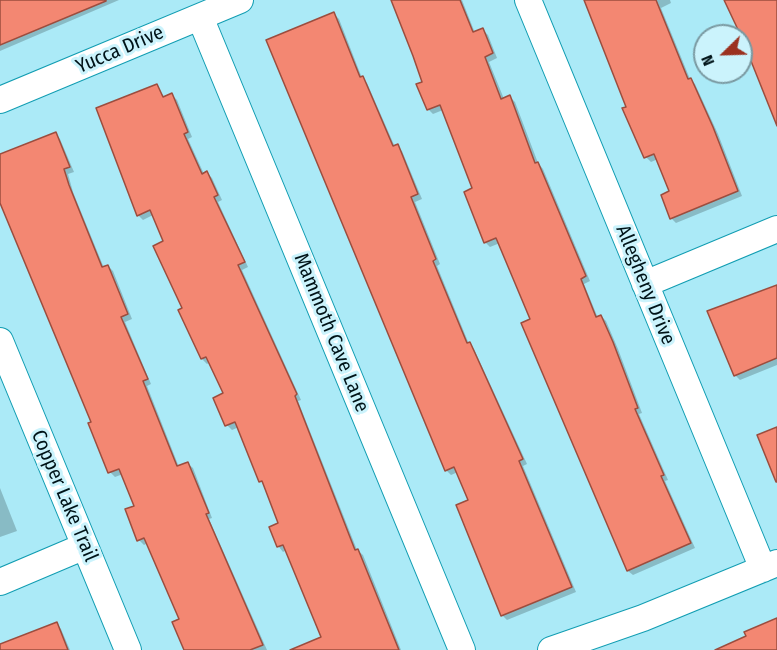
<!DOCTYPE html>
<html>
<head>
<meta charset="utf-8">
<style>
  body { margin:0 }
  #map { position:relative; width:777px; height:650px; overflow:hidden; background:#abeaf7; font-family:"Fira Sans Condensed",sans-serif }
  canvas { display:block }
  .north { position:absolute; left:693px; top:24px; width:60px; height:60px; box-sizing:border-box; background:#cbf3fc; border:2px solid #7a99a1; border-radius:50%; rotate:247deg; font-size:16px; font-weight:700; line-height:24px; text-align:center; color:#001318 }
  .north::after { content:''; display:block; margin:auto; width:21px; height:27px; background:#9b311f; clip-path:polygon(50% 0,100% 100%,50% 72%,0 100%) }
</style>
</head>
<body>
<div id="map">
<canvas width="777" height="650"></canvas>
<div class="north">N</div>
</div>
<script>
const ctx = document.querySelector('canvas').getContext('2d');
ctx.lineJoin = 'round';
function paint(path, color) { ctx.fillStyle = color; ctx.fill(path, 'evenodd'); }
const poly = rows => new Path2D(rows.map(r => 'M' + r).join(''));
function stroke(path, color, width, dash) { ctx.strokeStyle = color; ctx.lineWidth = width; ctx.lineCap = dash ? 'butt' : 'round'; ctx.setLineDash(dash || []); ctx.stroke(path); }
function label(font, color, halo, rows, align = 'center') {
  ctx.font = font + ' "Fira Sans Condensed",sans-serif'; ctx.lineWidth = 6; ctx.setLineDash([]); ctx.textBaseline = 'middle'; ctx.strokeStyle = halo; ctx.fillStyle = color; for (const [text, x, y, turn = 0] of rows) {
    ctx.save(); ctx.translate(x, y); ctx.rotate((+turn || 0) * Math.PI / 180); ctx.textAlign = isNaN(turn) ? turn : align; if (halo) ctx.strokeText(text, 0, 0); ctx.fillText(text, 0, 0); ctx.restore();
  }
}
const shadow = poly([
  [0,0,119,0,0,51],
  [392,0,462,0,475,33,483,30,488,35,497,58,489,62,504,99,510,97,515,102,538,163,543,169,590,281,584,284,598,318,601,316,606,321,618,349,642,413,639,414,668,480,665,481,695,548,633,575,628,571,500,243,490,247,485,242,474,189,443,110,433,114,428,109,424,83],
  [587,0,670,0,671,3,661,8,690,79,695,84,718,134,742,196,676,223,671,218,671,192,658,159,651,162,646,157],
  [726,0,777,0,777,126,741,36],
  [334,14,339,19,362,78,367,83,395,147,402,151,422,199,415,202,440,264,437,266,469,344,474,349,527,464,523,466,576,592,507,620,502,615,470,500,458,472,451,475,446,470],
  [157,86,165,98,172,95,177,100,192,137,188,139,204,174,207,173,212,178,222,200,218,202,248,267,242,270,301,400,298,401,357,550,363,555,401,650,326,650,287,550,283,552,279,547,271,527,280,524,239,427,232,430,227,425,225,394,210,362,207,364,202,359,184,309,165,242,153,215,143,220,138,215],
  [55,134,60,139,74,172,68,174,73,192,104,268,108,266,113,271,132,319,125,322,151,384,147,386,179,467,188,464,193,468,212,518,209,519,267,650,186,650,181,620,148,543,144,545,139,540,136,507,123,474,115,477,110,472,93,422,0,200,0,156],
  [777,286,777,365,740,380,735,375],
  [0,488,17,531,0,537],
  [56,624,61,629,70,650,0,650,0,646]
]);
const building = poly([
  [0,0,106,0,106,1,0,45,0,0],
  [391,0,460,0,473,32,483,28,493,53,485,57,501,99,510,95,535,163,538,162,586,276,581,279,596,317,601,315,613,342,638,408,635,409,664,475,661,476,691,543,627,571,521,323,530,319,496,238,484,243,464,192,472,188,440,105,427,110,416,84,422,82,413,56,391,0],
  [584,0,656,0,688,79,691,78,713,127,738,191,670,219,661,195,669,191,654,154,644,158,622,108,626,107,584,0],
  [724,0,777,0,777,126,741,36,724,0],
  [334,12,360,77,363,76,393,146,398,144,418,194,411,197,436,259,433,261,467,343,470,342,523,459,519,461,572,587,501,616,456,505,468,500,454,467,445,471,266,40,334,12],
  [157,84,163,97,172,93,188,132,184,134,202,174,207,171,218,195,214,197,245,262,238,265,297,394,295,396,355,550,358,549,399,650,290,650,321,637,283,545,277,547,269,527,278,523,262,481,259,482,235,422,225,426,213,398,223,393,206,357,201,359,178,310,182,308,153,246,163,241,150,210,137,216,96,108,157,84],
  [56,132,70,167,64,169,69,185,102,267,108,265,128,314,121,317,148,379,143,381,177,466,188,462,209,513,206,514,263,645,250,650,184,650,172,622,179,619,144,538,137,541,125,509,134,506,119,469,108,473,88,423,91,422,0,203,0,154,56,132],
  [777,285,777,358,734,376,707,311,777,285],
  [777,427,777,482,776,482,757,435,777,427],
  [777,618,777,650,715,650,746,636,744,632,777,618],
  [57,622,68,650,0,650,0,644,57,622]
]);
const street = poly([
  [528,0,763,569],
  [200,17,462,650],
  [0,100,240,0],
  [645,284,777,229],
  [0,341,128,650],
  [0,582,85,546],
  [551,650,643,618,777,563]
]);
const streetNames = [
  ["Yucca Drive",120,50,-23],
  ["Allegheny Drive",645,285,68],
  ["Mammoth Cave Lane",331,333,68],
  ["Copper Lake Trail",64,496,67]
];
paint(shadow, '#0003');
paint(building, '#f38772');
stroke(building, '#9c4d3e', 1.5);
stroke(street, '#119db2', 28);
stroke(street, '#fff', 26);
label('20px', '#001318', '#cbf3fc', streetNames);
</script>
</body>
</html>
